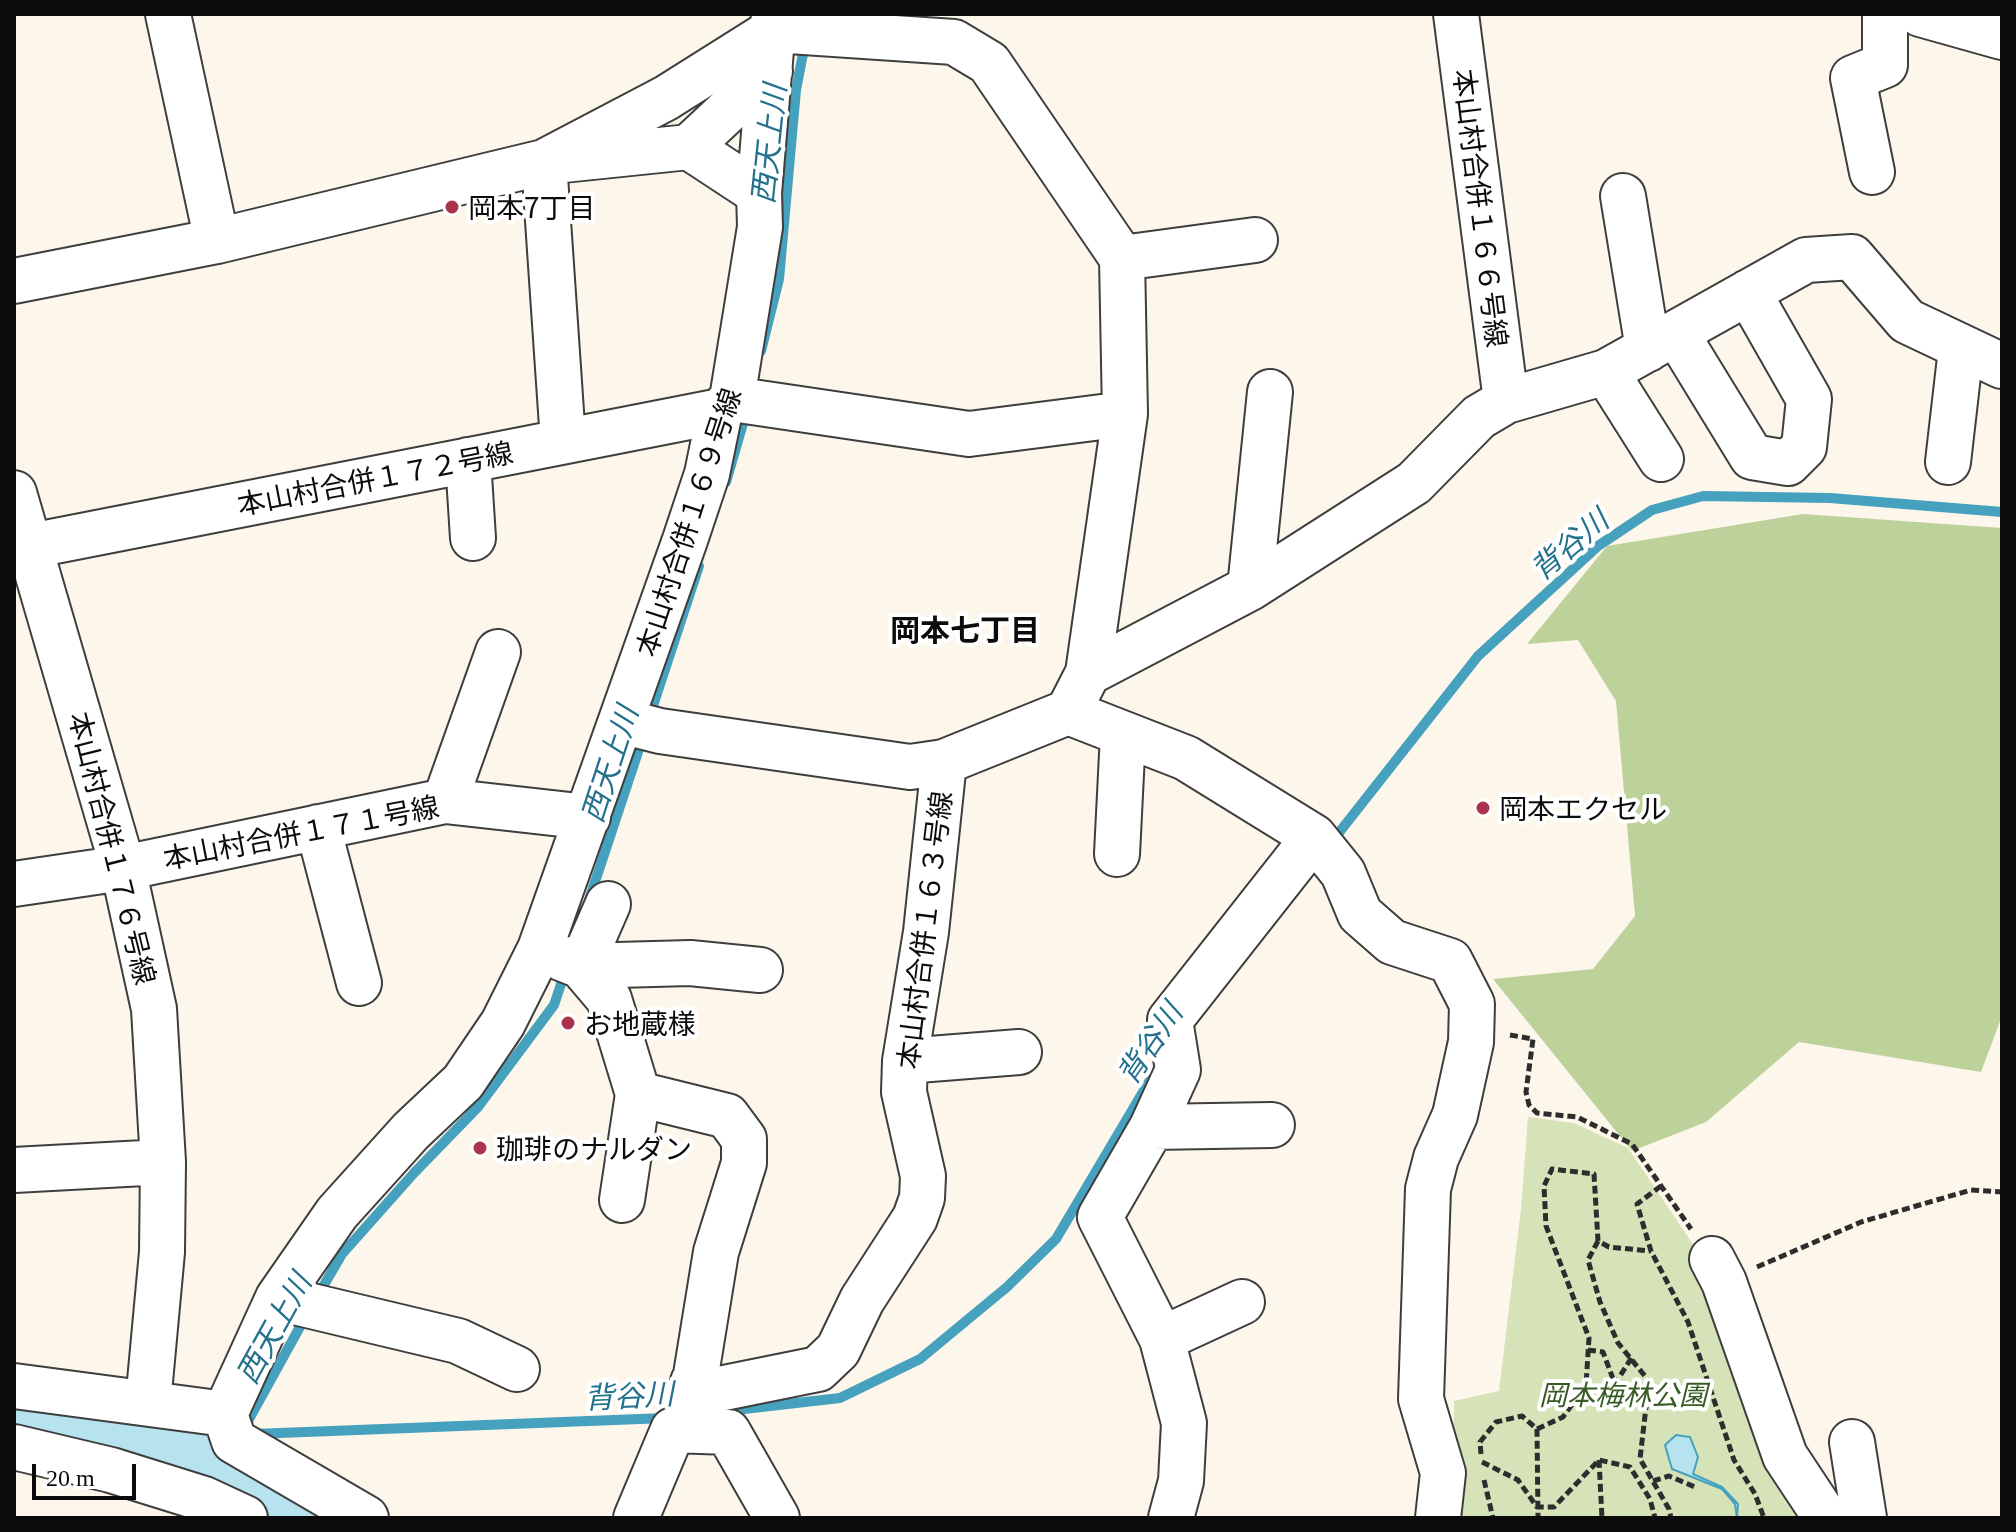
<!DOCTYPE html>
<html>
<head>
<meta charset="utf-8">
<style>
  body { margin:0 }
  #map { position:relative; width:2016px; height:1532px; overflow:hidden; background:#fdf6eb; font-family:Georgia,serif }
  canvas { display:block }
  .frame { position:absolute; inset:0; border:16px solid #0b0b0b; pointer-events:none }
  .scale { position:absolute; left:32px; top:1464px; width:104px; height:36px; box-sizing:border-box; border:4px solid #0b0b0b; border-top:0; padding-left:10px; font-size:24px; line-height:28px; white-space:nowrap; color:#0b0b0b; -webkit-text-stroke:6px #fff; paint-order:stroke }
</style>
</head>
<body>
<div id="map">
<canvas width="2016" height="1532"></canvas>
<div class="frame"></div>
<div class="scale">20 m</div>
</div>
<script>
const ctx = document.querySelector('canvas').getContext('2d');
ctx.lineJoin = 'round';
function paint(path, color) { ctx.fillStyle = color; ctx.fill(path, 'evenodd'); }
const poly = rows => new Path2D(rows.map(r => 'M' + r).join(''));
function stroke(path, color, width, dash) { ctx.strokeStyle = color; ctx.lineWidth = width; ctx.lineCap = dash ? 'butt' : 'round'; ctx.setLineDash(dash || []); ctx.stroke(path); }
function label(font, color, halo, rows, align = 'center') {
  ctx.font = font + ' Georgia,"Noto Sans JP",serif'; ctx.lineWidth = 8; ctx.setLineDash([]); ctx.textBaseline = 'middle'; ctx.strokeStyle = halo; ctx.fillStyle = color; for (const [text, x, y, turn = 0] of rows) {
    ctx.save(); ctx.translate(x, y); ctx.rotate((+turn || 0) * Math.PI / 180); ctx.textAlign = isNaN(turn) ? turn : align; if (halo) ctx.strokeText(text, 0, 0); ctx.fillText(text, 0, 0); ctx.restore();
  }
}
const green = poly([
  [1528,1117,1574,1123,1628,1148,1705,1262,1811,1518,1452,1518,1454,1401,1499,1391,1521,1209]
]);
const forest = poly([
  [1803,514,2002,528,2002,1016,1981,1072,1799,1042,1706,1122,1632,1151,1493,979,1593,969,1635,916,1616,701,1578,640,1527,644,1607,546]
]);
const water = poly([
  [1676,1435,1690,1437,1698,1457,1693,1474,1722,1487,1738,1504,1737,1518,1735,1504,1722,1489,1672,1469,1665,1445,1676,1435]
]);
const stream = poly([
  [761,351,779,279,796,90,805,43],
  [726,482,746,413],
  [649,718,699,566],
  [1330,844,1478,656,1598,546,1652,510,1703,496,1830,498,2002,512],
  [589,900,643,737],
  [317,1297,342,1254,414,1173,478,1107,554,1005,565,972],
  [718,1412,840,1398,920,1359,1007,1287,1056,1239,1153,1075],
  [243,1430,307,1314],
  [254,1434,666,1418],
  [179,1453,207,1445]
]);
const river = poly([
  [14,1417,52,1422,179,1453,208,1464,298,1518]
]);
const path = poly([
  [1510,1035,1533,1039,1526,1092,1529,1105,1537,1113,1577,1117,1632,1144,1691,1229],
  [1661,1186,1637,1204,1651,1251,1688,1322,1734,1460,1755,1494,1764,1518],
  [1598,1241,1588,1260,1600,1302,1618,1343,1649,1381,1640,1459,1669,1509,1671,1518],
  [1757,1267,1861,1222,1971,1190,2002,1192],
  [1588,1350,1603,1352,1615,1384,1632,1357],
  [1537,1429,1563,1417,1586,1385,1589,1338,1546,1226,1544,1186,1552,1169,1594,1174,1598,1241,1609,1247,1651,1251],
  [1481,1454,1480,1442,1496,1422,1522,1416,1537,1429,1538,1518],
  [1599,1460,1602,1518],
  [1482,1462,1518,1480,1537,1507,1554,1507,1599,1460,1630,1467,1650,1499,1655,1518],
  [1484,1480,1493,1518],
  [1653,1481,1669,1476,1695,1487]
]);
const minor = poly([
  [168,14,217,241],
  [1456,14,1506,401],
  [1920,14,2002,37],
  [689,147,770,71],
  [544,162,666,98,774,30,954,42,989,63,1122,258,1125,414,1088,673],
  [544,162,563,441],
  [1872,172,1853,78,1885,65,1885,14],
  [1623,196,1648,349],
  [1122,258,1255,240],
  [14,281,217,241,544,162,689,147,759,193],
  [1676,333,1752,457,1788,463,1804,447,1809,399,1748,292],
  [1606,372,1661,459],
  [732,399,969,434,1125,414],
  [468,460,473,538],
  [1948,462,1961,349],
  [14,493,123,868,154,1009,163,1162,162,1252,148,1403],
  [30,546,720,411],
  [1250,588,1270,392],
  [1068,712,1186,758,1314,837,1343,873,1360,914,1392,942,1450,961,1472,1004,1471,1042,1455,1115,1436,1158,1428,1189,1421,1399,1443,1473,1438,1518],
  [621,721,660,731,910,767,944,762,1068,712,1088,673,1250,588,1414,483,1479,417,1506,401,1606,372,1806,260,1852,257,1907,321,2002,366],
  [445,801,498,652],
  [318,827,359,983],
  [1117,854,1123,734],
  [14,884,123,868,445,801,588,817],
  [561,958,581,966,690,963,760,970],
  [581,966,609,999,638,1094,727,1116,744,1139,744,1163,716,1252,687,1430],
  [581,966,608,904],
  [905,1061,1019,1052],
  [1152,1127,1272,1125],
  [14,1170,163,1162],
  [622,1200,638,1094],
  [1712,1259,1724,1282,1785,1456,1826,1518],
  [278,1298,458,1341,517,1369],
  [1162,1339,1242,1302],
  [693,1382,719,1389,818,1369,838,1350,862,1300,915,1218,922,1198,923,1176,904,1092,905,1061,926,932,944,762],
  [14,1386,225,1414],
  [234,1441,225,1414,278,1298,337,1213,411,1131,463,1082,503,1023,540,949,685,540,707,474,720,411,732,399,760,227,759,193,774,14],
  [234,1441,366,1518],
  [1852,1442,1864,1518],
  [14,1447,111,1470,204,1499,245,1518],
  [636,1518,673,1430,728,1432,777,1518],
  [1171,1518,1181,1481,1184,1423,1162,1339,1100,1217,1152,1127,1178,1070,1170,1020,1314,837]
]);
const markers = [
  [452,207,8,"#aa344e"],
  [1483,808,8,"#aa344e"],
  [568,1023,8,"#aa344e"],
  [480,1148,8,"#aa344e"]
];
const poiNames = [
  ["岡本7丁目",468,207],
  ["岡本エクセル",1499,808],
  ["お地蔵様",584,1023],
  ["珈琲のナルダン",496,1148]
];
const streetNames = [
  ["本山村合併１６６号線",1481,208,83],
  ["本山村合併１７２号線",375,478,-11],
  ["本山村合併１６９号線",688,522,-72],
  ["本山村合併１７１号線",301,832,-11],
  ["本山村合併１７６号線",113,848,76],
  ["本山村合併１６３号線",924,930,-83]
];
const parkNames = [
  ["岡本梅林公園",1623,1394]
];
const waterNames = [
  ["西天上川",768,144,-84],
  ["背谷川",1569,544,-40],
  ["西天上川",609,764,-72],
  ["背谷川",1149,1043,-56],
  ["西天上川",273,1328,-61],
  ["背谷川",629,1395,-3]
];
const neighbourhoodNames = [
  ["岡本七丁目",965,630]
];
paint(green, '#d6e3b9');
paint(forest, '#bdd19b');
paint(water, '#b6e3ee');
stroke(water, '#45a1bd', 2);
stroke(stream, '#45a1bd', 10);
stroke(river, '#b6e3ee', 62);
stroke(minor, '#3e3e3e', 48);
stroke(path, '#2d2d2d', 5, [8, 4]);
stroke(minor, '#fff', 44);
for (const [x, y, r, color] of markers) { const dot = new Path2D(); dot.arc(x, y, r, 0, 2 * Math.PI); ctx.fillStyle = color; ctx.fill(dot); stroke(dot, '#fff', 3); }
label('28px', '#0b0b0b', '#fff', poiNames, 'left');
label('28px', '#0b0b0b', '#fff', streetNames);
label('italic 28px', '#385a24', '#fff', parkNames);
label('italic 30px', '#24718d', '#fff', waterNames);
label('bold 30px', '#0b0b0b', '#fff', neighbourhoodNames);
</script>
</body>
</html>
